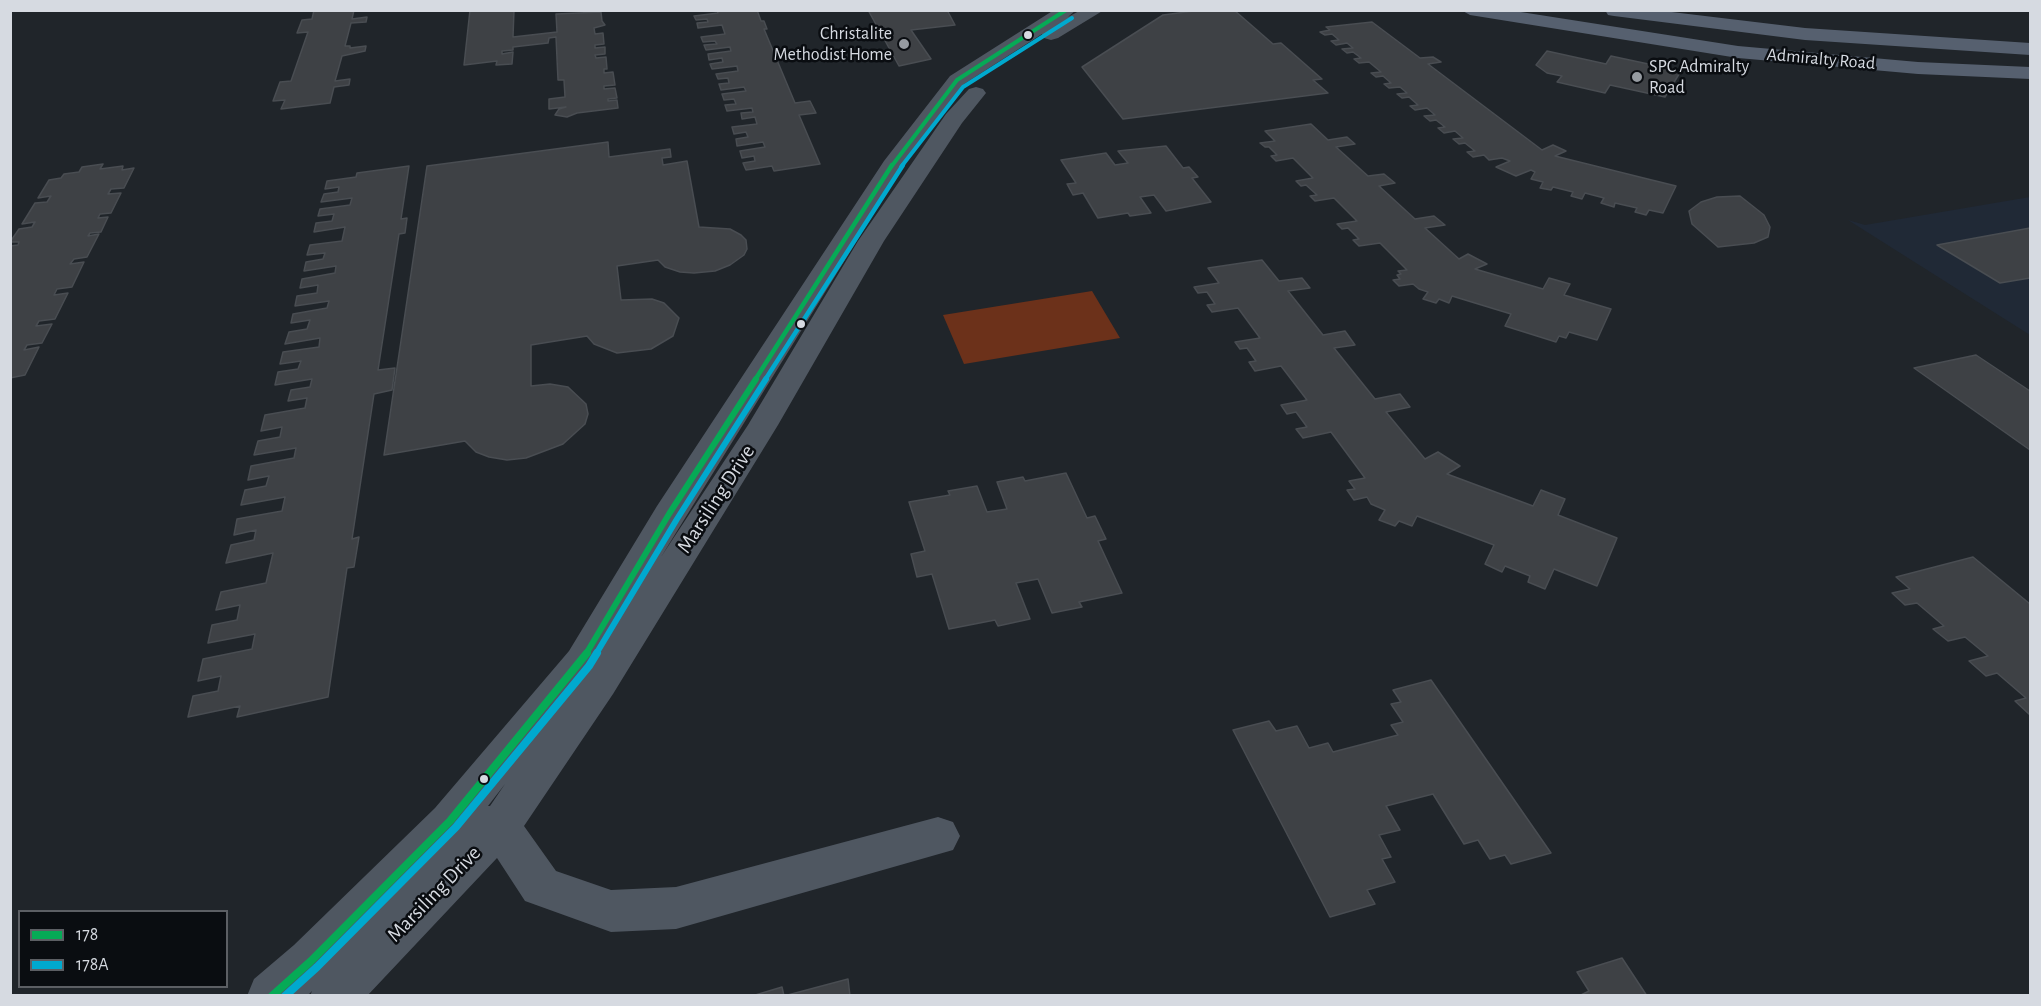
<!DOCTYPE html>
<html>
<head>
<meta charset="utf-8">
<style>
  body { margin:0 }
  #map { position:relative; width:2041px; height:1006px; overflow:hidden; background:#20252a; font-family:"Alegreya Sans",sans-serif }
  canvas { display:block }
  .frame { position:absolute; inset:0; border:12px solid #d6dae1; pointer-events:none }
  .legend { position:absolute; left:18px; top:910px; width:210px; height:78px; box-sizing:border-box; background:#0a0d11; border:2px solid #5c5f64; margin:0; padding:8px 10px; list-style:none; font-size:18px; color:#d6dae1 }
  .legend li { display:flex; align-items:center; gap:12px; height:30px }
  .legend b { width:30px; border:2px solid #5c5f64 }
</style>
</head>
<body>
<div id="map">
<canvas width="2041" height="1006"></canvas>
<div class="frame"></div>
<ul class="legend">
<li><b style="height:8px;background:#06aa56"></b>178</li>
<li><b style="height:8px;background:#00a9ce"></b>178A</li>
</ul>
</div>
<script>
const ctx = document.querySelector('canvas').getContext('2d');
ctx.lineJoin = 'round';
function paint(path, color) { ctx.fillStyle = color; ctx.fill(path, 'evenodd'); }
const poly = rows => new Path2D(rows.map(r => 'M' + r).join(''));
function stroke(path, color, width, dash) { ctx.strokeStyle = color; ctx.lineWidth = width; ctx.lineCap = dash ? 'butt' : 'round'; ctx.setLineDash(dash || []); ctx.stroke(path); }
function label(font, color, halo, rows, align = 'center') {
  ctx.font = font + ' "Alegreya Sans",sans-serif'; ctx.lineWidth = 5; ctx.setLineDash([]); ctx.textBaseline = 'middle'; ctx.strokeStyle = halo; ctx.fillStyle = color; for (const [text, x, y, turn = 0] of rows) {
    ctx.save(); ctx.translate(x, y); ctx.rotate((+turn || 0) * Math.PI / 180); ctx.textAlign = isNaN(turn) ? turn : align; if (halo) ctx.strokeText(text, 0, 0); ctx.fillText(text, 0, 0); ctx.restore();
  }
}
const built = poly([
  [2030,197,2030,335,1848,220,1865,225]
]);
const green = poly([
  [1092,291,1120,338,964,364,943,315]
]);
const building = poly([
  [314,10,354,10,352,19,367,17,366,22,351,23,345,46,350,46,350,48,366,46,365,51,342,56,335,81,350,79,349,85,334,87,330,103,281,109,285,100,273,101,280,82,291,81,308,32,297,33,302,20,312,19,314,10],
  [470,10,514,10,513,37,557,32,556,14,601,12,602,21,605,25,594,28,595,34,603,33,604,44,595,45,595,48,605,47,605,54,595,55,596,58,606,57,607,69,604,69,604,73,613,72,615,85,604,86,604,89,615,88,617,98,608,99,608,101,617,100,618,108,577,113,567,117,555,115,559,109,566,107,549,109,549,99,565,97,564,80,558,80,556,37,549,38,548,43,513,47,513,50,502,51,502,54,513,52,512,64,496,65,497,61,464,65,470,10],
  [717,10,757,10,761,21,764,21,767,29,764,29,795,103,810,101,816,113,799,115,820,164,774,171,772,166,746,170,743,163,755,161,754,156,742,158,740,151,765,147,763,142,737,146,736,139,748,137,746,132,734,134,732,127,757,124,755,117,742,119,741,113,753,112,752,108,727,111,725,105,736,104,734,99,724,100,722,94,746,91,744,87,721,90,719,84,729,83,728,78,718,79,716,74,738,71,737,66,712,69,710,64,723,62,722,58,709,60,708,54,731,51,730,47,706,50,704,45,717,44,715,41,703,42,701,37,725,34,722,25,698,28,697,23,708,22,707,19,696,20,694,16,718,13,717,10],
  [868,10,947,10,955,25,911,30,931,59,899,66,868,10],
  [1201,10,1234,10,1273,44,1281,43,1322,79,1313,80,1328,93,1123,119,1082,67,1163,15,1201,10],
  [1372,22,1420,58,1433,57,1441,62,1428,64,1542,150,1553,145,1566,151,1555,156,1676,186,1663,213,1649,210,1646,215,1635,212,1637,208,1615,203,1614,207,1601,203,1604,198,1585,193,1582,199,1571,196,1573,192,1553,187,1551,190,1540,188,1543,182,1531,179,1535,172,1531,170,1516,176,1496,167,1510,161,1502,158,1489,160,1484,155,1473,157,1467,152,1475,151,1465,143,1459,144,1453,139,1463,138,1455,131,1444,133,1438,128,1445,127,1436,120,1430,121,1424,116,1435,115,1427,108,1415,110,1410,106,1418,105,1409,97,1402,98,1397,94,1407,93,1400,87,1389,88,1384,84,1391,83,1383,76,1376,77,1371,73,1381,72,1369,62,1359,63,1354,59,1361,58,1353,52,1347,53,1342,49,1353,48,1347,43,1336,45,1331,41,1339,40,1332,34,1325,35,1320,32,1330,30,1326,27,1372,22],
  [1547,51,1606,64,1611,56,1681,71,1665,97,1610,85,1605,93,1557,82,1562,76,1547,73,1536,65,1547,51],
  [1311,124,1328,140,1347,137,1355,144,1336,147,1368,176,1384,174,1395,183,1379,186,1415,219,1434,216,1445,225,1425,228,1459,259,1468,254,1487,264,1475,269,1543,289,1549,278,1570,284,1564,295,1611,309,1597,340,1569,332,1566,338,1559,336,1556,342,1505,326,1511,314,1452,296,1449,303,1439,299,1436,303,1423,299,1428,292,1419,289,1413,284,1399,286,1393,280,1400,279,1397,275,1401,274,1398,271,1407,270,1380,243,1359,246,1353,240,1359,239,1348,228,1342,229,1337,224,1357,221,1334,198,1315,201,1310,196,1317,195,1306,185,1301,186,1296,181,1313,178,1293,158,1276,161,1271,156,1277,155,1269,147,1265,147,1260,143,1275,141,1265,131,1311,124],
  [608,142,609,157,670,149,671,157,662,158,663,165,687,161,699,227,730,229,741,235,746,240,747,249,744,255,730,265,715,271,694,273,680,272,665,267,658,260,617,266,621,300,652,299,664,303,679,318,673,336,651,349,617,353,594,344,587,336,531,345,531,386,550,384,568,387,586,404,588,414,585,424,563,444,526,458,507,460,489,457,476,452,465,441,384,455,427,166,608,142],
  [1166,146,1183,168,1189,167,1198,177,1192,178,1211,202,1166,211,1154,195,1140,197,1151,213,1130,216,1128,213,1098,218,1083,193,1073,195,1067,184,1076,183,1061,160,1106,153,1115,165,1128,163,1118,151,1166,146],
  [103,164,100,169,123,166,122,170,134,168,124,188,111,189,108,194,121,193,111,213,100,214,98,218,108,217,101,232,90,233,88,236,99,234,87,257,74,259,70,264,84,262,72,287,57,289,54,295,68,293,55,319,39,321,36,326,52,324,42,343,27,345,24,350,39,347,25,375,10,378,10,246,18,245,19,242,10,242,19,229,32,227,35,222,22,224,35,203,47,202,51,196,38,198,49,180,61,178,64,174,79,172,82,167,103,164],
  [409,166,401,219,407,218,405,233,399,234,378,370,395,368,392,390,374,394,352,539,359,537,354,567,347,568,328,697,237,717,240,706,188,717,193,696,218,691,221,676,198,681,203,659,252,649,255,634,208,643,212,625,237,620,240,605,216,610,221,592,266,583,273,553,226,563,231,545,254,540,256,530,234,535,237,519,282,511,285,497,241,505,245,490,266,486,269,476,248,480,251,466,294,458,296,448,254,455,258,441,280,437,282,427,261,431,265,415,305,408,307,398,288,401,291,390,310,387,312,379,275,385,278,372,298,369,301,361,280,364,283,352,319,347,320,338,285,344,289,332,307,329,310,320,291,323,293,314,327,308,329,301,295,306,297,296,317,293,318,285,300,288,302,279,335,273,336,266,304,271,306,262,323,259,325,253,307,255,310,245,342,241,345,227,314,232,316,223,332,221,334,214,318,216,320,209,350,205,352,198,321,202,324,194,338,192,339,187,325,189,327,181,356,177,357,173,409,166],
  [1740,196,1764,215,1770,227,1768,237,1754,243,1718,247,1692,224,1689,211,1701,202,1717,197,1740,196],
  [2030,228,2030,278,2000,283,1937,245,2030,228],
  [1262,260,1279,281,1302,278,1310,288,1288,291,1323,335,1345,331,1355,345,1334,348,1375,399,1400,394,1410,407,1386,412,1425,459,1438,452,1460,466,1447,474,1533,506,1541,490,1565,499,1558,515,1617,538,1597,586,1554,569,1545,589,1528,582,1530,576,1505,566,1502,572,1485,564,1494,545,1417,516,1412,526,1399,521,1395,526,1379,520,1385,510,1371,504,1367,497,1354,500,1347,490,1355,489,1349,481,1365,478,1331,432,1303,438,1296,429,1307,427,1296,412,1287,414,1281,405,1307,400,1281,366,1255,371,1249,362,1256,361,1247,348,1240,349,1235,342,1260,338,1238,308,1212,312,1207,305,1215,304,1207,292,1198,293,1194,287,1219,283,1208,268,1262,260],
  [1976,355,2030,391,2030,450,1914,368,1976,355],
  [1066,473,1087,518,1095,516,1106,539,1098,541,1122,593,1079,602,1082,607,1052,613,1038,579,1016,583,1030,619,998,626,995,620,949,629,932,574,917,577,911,554,925,551,909,502,950,495,948,491,977,486,987,512,1007,509,997,482,1023,477,1025,481,1066,473],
  [1973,557,2030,604,2030,715,2015,701,2026,698,1997,673,1986,676,1969,661,1988,656,1965,637,1948,641,1933,629,1944,626,1917,603,1905,605,1892,593,1910,589,1896,577,1973,557],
  [1431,680,1551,853,1511,864,1505,855,1490,859,1478,840,1464,844,1433,794,1386,806,1400,830,1379,835,1391,857,1382,859,1395,882,1367,890,1375,904,1330,917,1233,730,1269,721,1276,731,1297,726,1309,748,1328,743,1333,752,1398,735,1391,725,1403,722,1391,704,1401,702,1393,690,1431,680],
  [1622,958,1647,996,1579,996,1589,991,1577,972,1622,958],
  [848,979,850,996,784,996,848,979],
  [782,987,784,996,752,996,782,987]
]);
const minor = poly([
  [1054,10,1076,10,1068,17,1081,10,1104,10,1058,38,1051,40,1044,38,1042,34,964,84,905,163,661,557,748,425,858,241,946,114,969,89,976,87,983,89,986,93,962,123,884,241,778,425,613,694,524,826,556,871,611,890,676,887,938,817,953,822,960,836,953,850,676,929,611,932,525,901,497,858,367,996,310,996,312,991,307,996,247,996,254,979,294,945,435,808,569,651,657,506,884,161,950,76,1054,10],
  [505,784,490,806,488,806,505,784]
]);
const major = poly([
  [1461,10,1508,10,1738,46,1918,62,2030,67,2030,79,1918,74,1738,58,1470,15,1461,10],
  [1605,10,1655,10,1805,28,2030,43,2030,55,1805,40,1614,16,1608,15,1605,10]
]);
const bus1Far3 = poly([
  [891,167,957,80,1066,10]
]);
const bus1Far2 = poly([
  [755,380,892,165]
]);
const bus1Far1 = poly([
  [586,654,669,514,756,379]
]);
const bus1 = poly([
  [272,996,311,961,450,821,587,653]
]);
const bus2Far3 = poly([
  [901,167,963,87,1072,18]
]);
const bus2Far2 = poly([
  [765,380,903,165]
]);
const bus2Far1 = poly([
  [596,654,677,519,766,379]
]);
const bus2 = poly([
  [285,996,317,967,456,827,589,666,597,653]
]);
const markers = [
  [1028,35,5,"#d6dae1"],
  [904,44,6,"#969ba1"],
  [1637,77,6,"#969ba1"],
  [801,324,5,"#d6dae1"],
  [484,779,5,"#d6dae1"]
];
const farPoinames = [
  ["Christalite",892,34],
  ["Methodist Home",892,55],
  ["SPC Admiralty",1649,67,"left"],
  ["Road",1649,88,"left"]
];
const farStreetnames = [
  ["Admiralty Road",1821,59,5]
];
const streetNames = [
  ["Marsiling Drive",716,499,-57],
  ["Marsiling Drive",434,894,-46]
];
paint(built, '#202936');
paint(green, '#6c311a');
paint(building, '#3e4145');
stroke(building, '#494d52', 1.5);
paint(minor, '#4f5761');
paint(major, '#56606f');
stroke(bus1Far3, '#06aa56', 4);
stroke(bus1Far2, '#06aa56', 4.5);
stroke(bus1Far1, '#06aa56', 6);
stroke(bus1, '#06aa56', 8);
stroke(bus2Far3, '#00a9ce', 4);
stroke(bus2Far2, '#00a9ce', 4.5);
stroke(bus2Far1, '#00a9ce', 6);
stroke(bus2, '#00a9ce', 8);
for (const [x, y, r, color] of markers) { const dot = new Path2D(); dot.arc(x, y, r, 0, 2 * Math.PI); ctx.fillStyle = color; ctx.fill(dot); stroke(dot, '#0a0d11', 2); }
label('18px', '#d6dae1', '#0a0d11', farPoinames, 'right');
label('18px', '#d6dae1', '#0a0d11', farStreetnames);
label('21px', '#d6dae1', '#0a0d11', streetNames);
</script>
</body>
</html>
